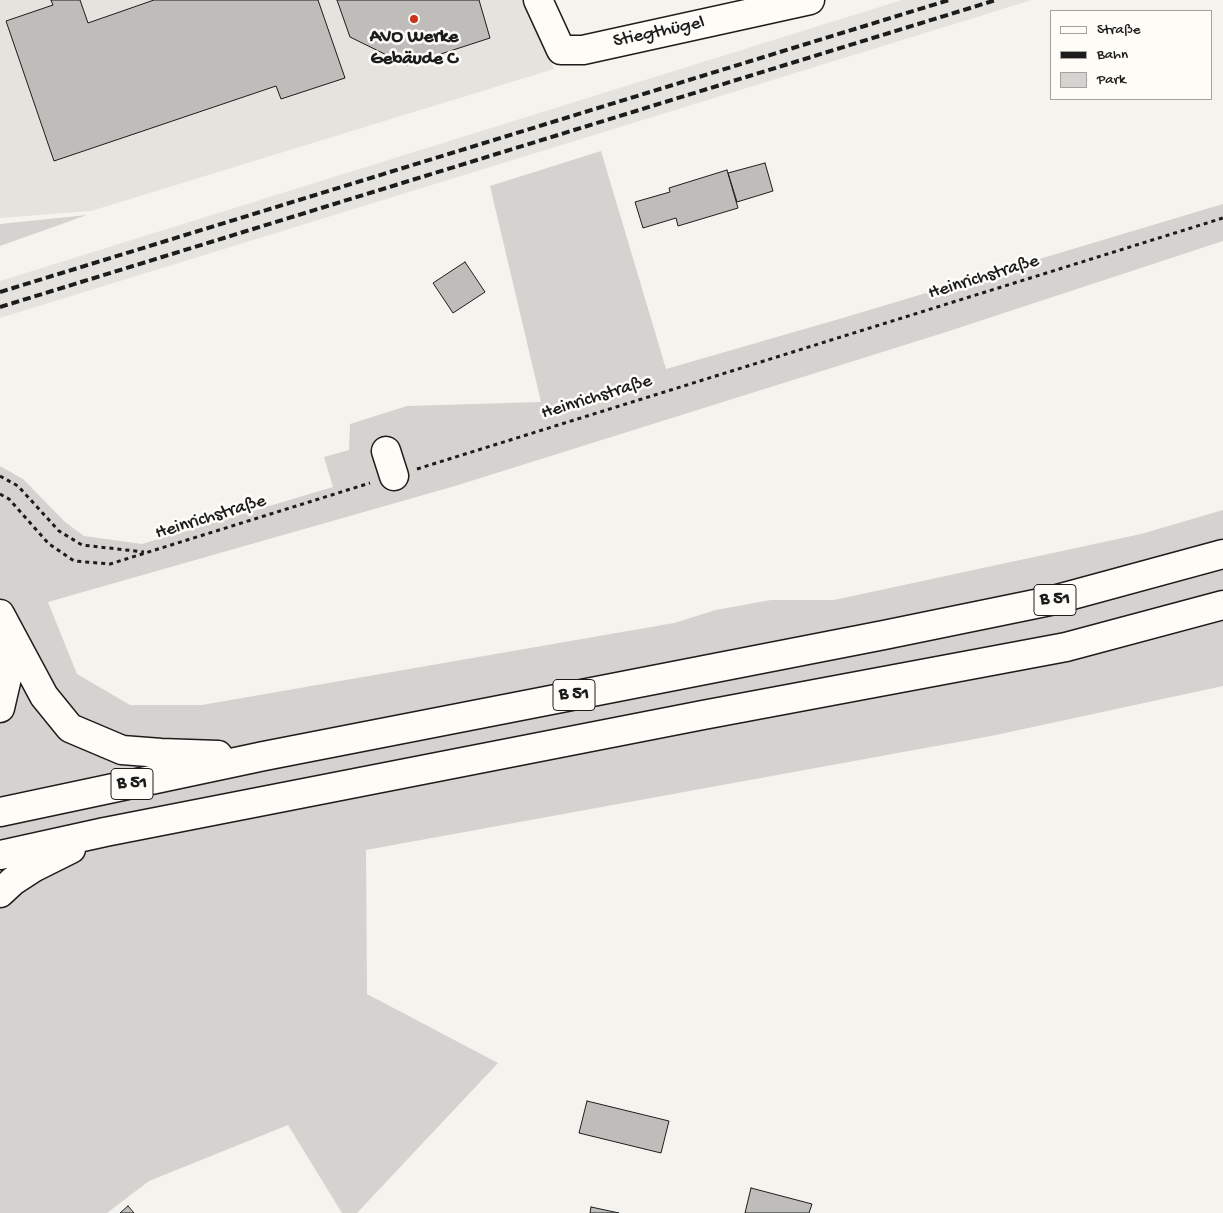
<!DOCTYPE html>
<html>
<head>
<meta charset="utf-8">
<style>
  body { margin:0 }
  #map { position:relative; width:1223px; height:1213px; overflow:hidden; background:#f4f3ee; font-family:"Gochi Hand",sans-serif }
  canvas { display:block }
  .legend { position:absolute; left:1050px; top:10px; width:162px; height:90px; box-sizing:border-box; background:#fdfcf7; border:1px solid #a3a29f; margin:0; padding:6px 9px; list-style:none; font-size:15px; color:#1c1c1c }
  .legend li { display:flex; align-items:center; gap:10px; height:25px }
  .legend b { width:25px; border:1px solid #a3a29f }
</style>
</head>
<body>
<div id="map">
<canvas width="1223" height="1213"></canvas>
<ul class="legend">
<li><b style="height:6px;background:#fdfcf7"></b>Straße</li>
<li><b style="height:6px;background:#1c1c1c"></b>Bahn</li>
<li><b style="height:14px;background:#d4d3cf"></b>Park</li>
</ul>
</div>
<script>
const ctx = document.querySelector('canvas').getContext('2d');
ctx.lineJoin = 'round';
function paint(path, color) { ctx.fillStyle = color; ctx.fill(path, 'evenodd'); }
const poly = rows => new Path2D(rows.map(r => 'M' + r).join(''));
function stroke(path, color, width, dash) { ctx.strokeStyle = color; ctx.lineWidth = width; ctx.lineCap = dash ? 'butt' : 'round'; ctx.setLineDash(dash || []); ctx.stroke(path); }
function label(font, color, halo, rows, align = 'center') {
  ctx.font = font + ' "Gochi Hand",sans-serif'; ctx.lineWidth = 5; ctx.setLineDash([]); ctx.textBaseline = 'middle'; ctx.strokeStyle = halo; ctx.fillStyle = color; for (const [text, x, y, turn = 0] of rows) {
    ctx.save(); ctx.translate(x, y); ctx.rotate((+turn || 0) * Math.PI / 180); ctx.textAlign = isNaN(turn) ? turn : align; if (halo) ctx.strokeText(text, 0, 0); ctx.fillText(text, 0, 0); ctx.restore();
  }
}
const built = poly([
  [0,0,523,0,554,69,91,211,0,218],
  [902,0,1032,0,0,318,0,281]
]);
const green = poly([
  [601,151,666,369,846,317,1223,204,1223,241,943,333,455,486,48,602,77,674,130,705,202,705,674,623,716,610,771,600,834,600,1141,534,1223,510,1223,686,991,736,366,850,367,994,498,1063,357,1213,342,1213,288,1125,149,1181,107,1213,0,1213,0,466,23,479,65,522,84,536,142,544,333,487,324,457,349,450,350,424,407,406,541,402,490,186],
  [87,215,0,246,0,224]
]);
const building = poly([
  [51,0,80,0,88,23,154,0,318,0,345,78,281,99,276,86,54,161,6,21,53,5,51,0],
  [337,0,479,0,490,38,407,65,350,37,337,0],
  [765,163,773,191,737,202,728,173,765,163],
  [727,170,738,208,678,226,676,218,643,228,635,202,670,192,669,188,727,170],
  [465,262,485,292,453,313,433,283,465,262],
  [587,1101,669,1121,661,1153,579,1133,587,1101],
  [751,1188,812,1204,809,1213,745,1213,751,1188],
  [128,1206,134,1213,120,1213,128,1206],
  [591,1207,619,1213,590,1213,591,1207]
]);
const path = poly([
  [417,469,1223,218],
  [0,476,18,486,59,531,82,545,144,552],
  [0,494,9,499,49,544,74,561,110,564,370,483]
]);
const minor = poly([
  [538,0,561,50,583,50,810,0],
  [386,451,394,476]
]);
const highway = poly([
  [0,614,44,696,70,728,122,750,161,753,218,755],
  [0,708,9,669,5,634],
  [0,812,264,756,884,635,1050,601,1223,554],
  [0,855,105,832,703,715,1066,647,1223,605],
  [0,893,13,881,33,868,71,849]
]);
const rail = poly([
  [0,292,949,0],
  [0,307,996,0]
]);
const markers = [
  [414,19,5,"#c8321e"]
];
const shields = [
  [1055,600,42],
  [574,695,42],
  [132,784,42]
];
const shieldNames = [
  ["B 51",1055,600],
  ["B 51",574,695],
  ["B 51",132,784]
];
const streetNames = [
  ["Stiegthügel",659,33,-12],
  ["Heinrichstraße",984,278,-17],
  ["Heinrichstraße",597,398,-17],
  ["Heinrichstraße",211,518,-17]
];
const poiNames = [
  ["AVO Werke",414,38],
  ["Gebäude C",414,60]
];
paint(built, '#e4e3de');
paint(green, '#d4d3cf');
paint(building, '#bebdba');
stroke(building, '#1c1c1c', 1);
stroke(minor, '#1c1c1c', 31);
stroke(highway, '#1c1c1c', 31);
stroke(path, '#1c1c1c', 3, [4, 4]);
stroke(minor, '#fdfcf7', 28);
stroke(highway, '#fdfcf7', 28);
stroke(rail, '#1c1c1c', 4, [8, 4]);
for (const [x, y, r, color] of markers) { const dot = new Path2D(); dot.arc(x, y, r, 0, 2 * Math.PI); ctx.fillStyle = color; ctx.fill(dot); stroke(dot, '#fdfcf7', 2); }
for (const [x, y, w] of shields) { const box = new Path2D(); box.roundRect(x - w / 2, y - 15.5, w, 31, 4); ctx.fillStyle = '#fdfcf7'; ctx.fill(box); stroke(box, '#1c1c1c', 1); }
label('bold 18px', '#1c1c1c', null, shieldNames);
label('19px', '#1c1c1c', '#fdfcf7', streetNames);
label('bold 19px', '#1c1c1c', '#fdfcf7', poiNames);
</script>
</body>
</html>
